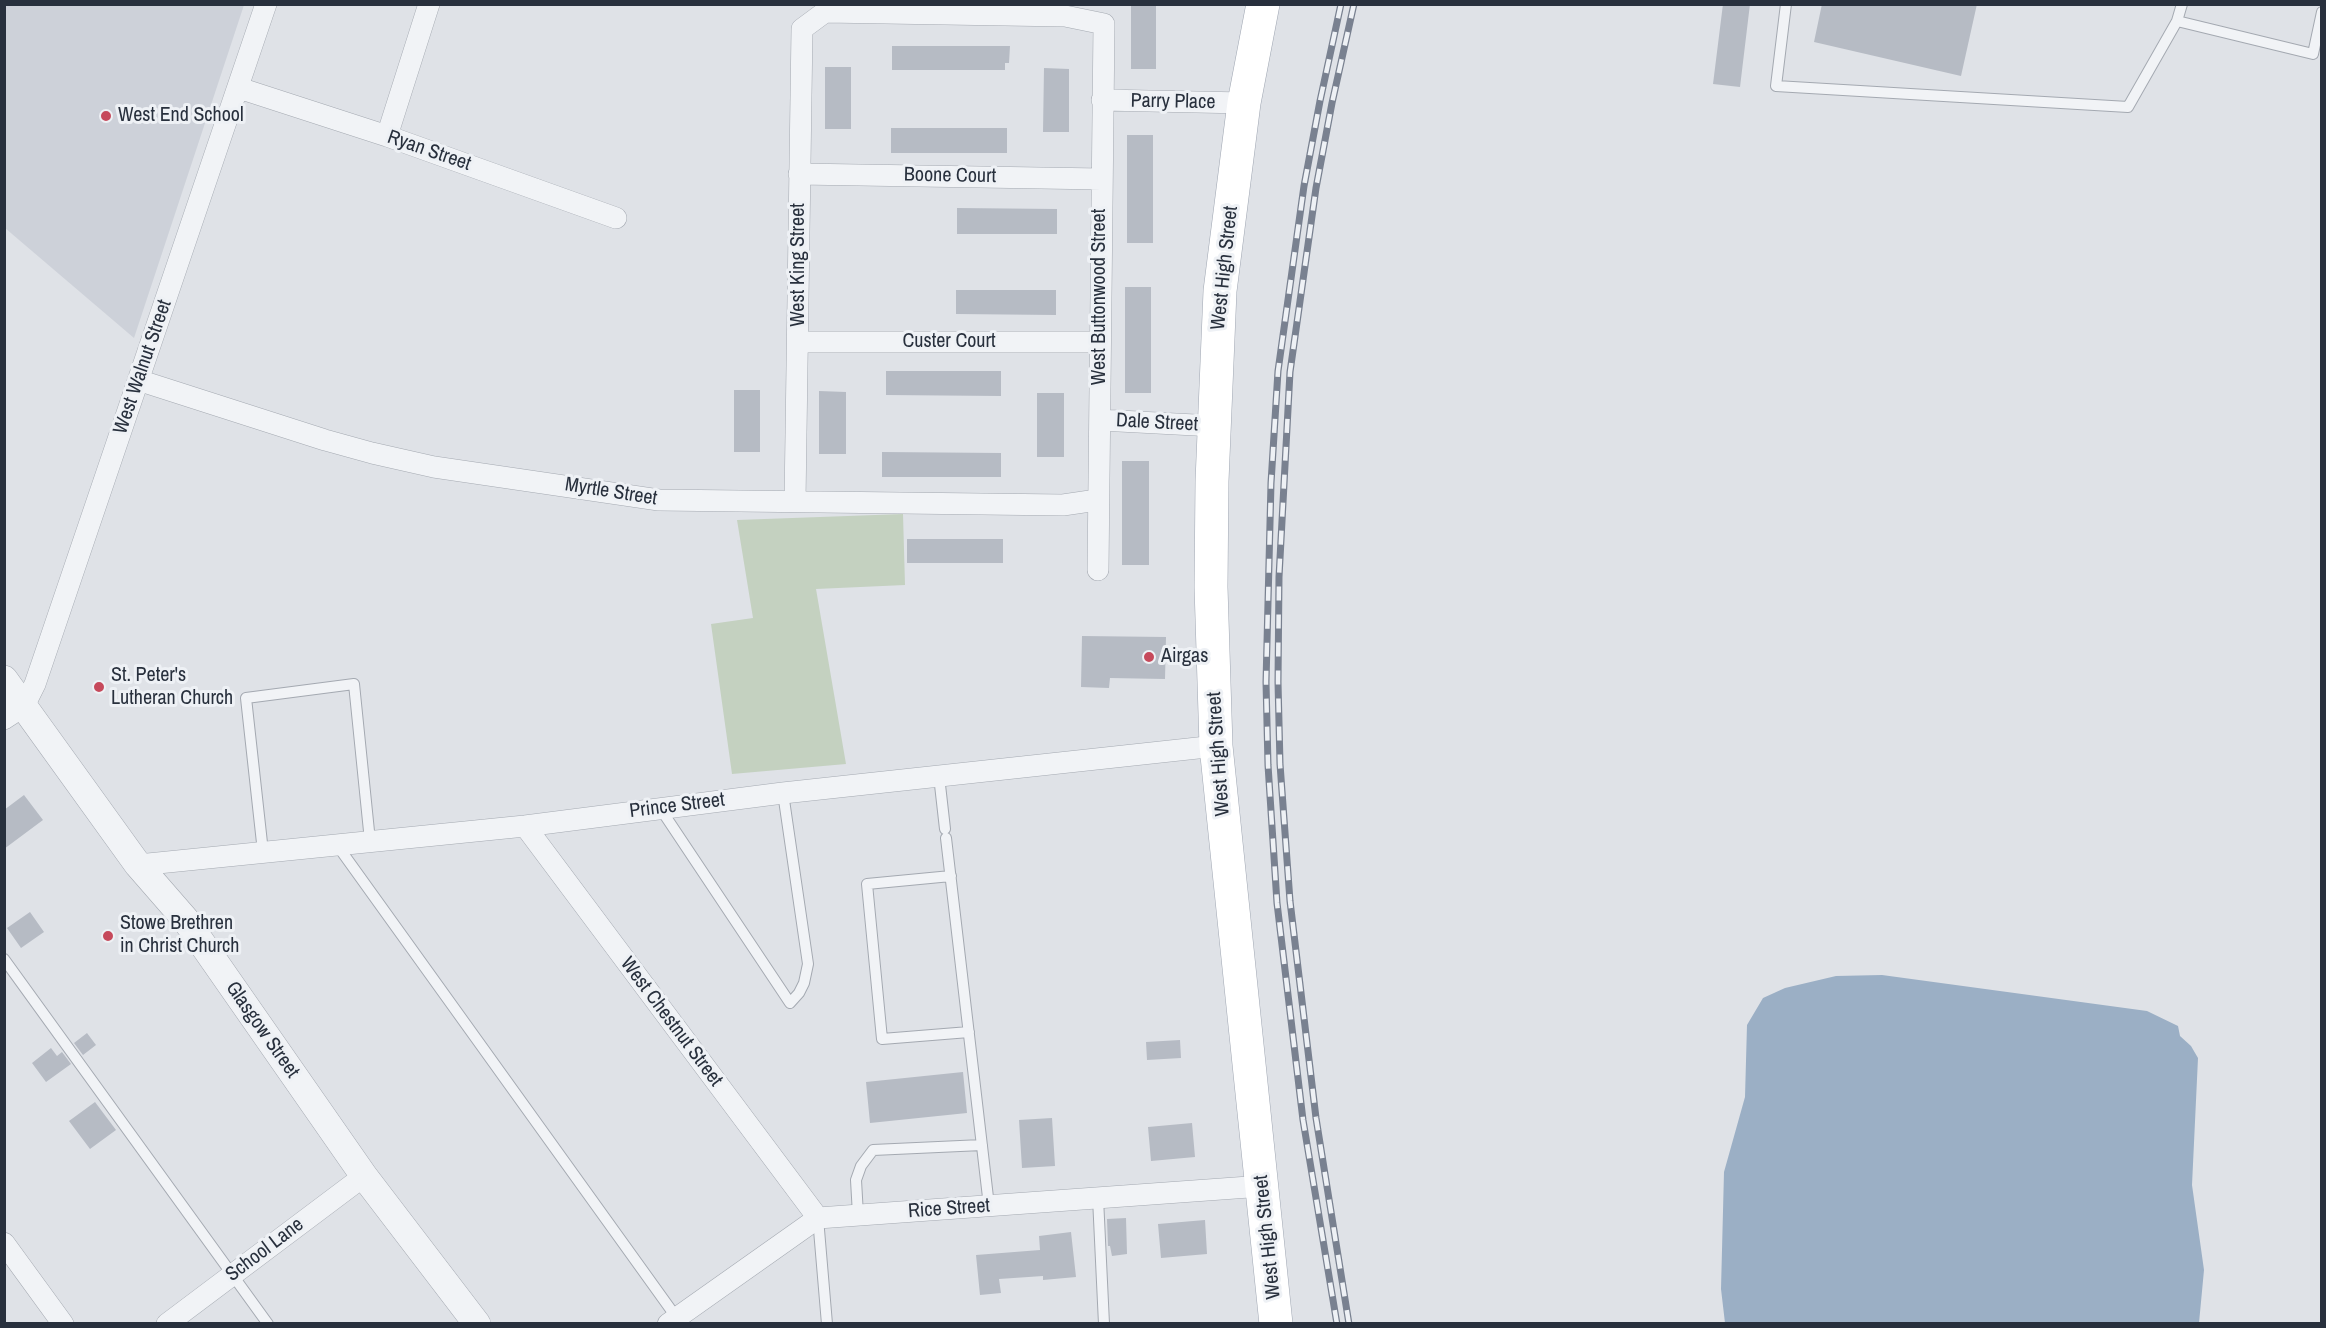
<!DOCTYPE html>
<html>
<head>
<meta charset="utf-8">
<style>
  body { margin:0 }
  #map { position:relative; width:2326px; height:1328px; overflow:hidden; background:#dfe2e7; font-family:"Archivo Narrow",sans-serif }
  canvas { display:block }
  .frame { position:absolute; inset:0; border:6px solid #28303d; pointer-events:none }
</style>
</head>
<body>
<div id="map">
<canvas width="2326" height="1328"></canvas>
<div class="frame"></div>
</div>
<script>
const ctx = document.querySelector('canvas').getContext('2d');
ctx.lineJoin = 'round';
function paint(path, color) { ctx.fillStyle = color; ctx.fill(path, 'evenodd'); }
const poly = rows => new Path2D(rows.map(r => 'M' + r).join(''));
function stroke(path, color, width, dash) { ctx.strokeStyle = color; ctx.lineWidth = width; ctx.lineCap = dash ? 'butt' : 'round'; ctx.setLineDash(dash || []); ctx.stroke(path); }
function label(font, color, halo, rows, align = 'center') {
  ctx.font = font + ' "Archivo Narrow",sans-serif'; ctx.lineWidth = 6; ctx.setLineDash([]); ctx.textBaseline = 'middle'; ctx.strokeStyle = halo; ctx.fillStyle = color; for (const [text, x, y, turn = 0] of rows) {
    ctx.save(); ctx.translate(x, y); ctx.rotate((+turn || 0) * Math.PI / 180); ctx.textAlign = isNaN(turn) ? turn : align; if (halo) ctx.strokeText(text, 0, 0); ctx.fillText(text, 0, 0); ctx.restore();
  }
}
const built = poly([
  [5,4,244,5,134,338,5,228]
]);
const green = poly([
  [903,514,905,585,816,589,846,764,732,774,711,624,753,618,737,520]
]);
const water = poly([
  [1882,975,2147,1011,2178,1026,2180,1036,2191,1046,2198,1058,2192,1185,2204,1270,2199,1323,1725,1323,1721,1289,1724,1172,1745,1097,1747,1025,1763,998,1785,988,1836,976]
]);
const building = poly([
  [1131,4,1156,4,1156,69,1131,69],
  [1723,4,1750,4,1740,87,1713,84],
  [1822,4,1977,4,1961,76,1814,42],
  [892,46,1010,46,1009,63,1005,63,1005,70,892,70],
  [825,67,851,67,851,129,825,129],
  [1044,68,1069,69,1069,132,1043,132],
  [891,128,1007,128,1007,153,891,153],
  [1127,135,1153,135,1153,243,1127,243],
  [957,208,1057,209,1057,234,957,234],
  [1125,287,1151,287,1151,393,1125,393],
  [956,290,1056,290,1056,315,956,314],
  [886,371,1001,371,1001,396,886,395],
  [734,390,760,390,760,452,734,452],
  [819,391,846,392,846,454,819,454],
  [1037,393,1064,393,1064,457,1037,457],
  [882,452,1001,453,1001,477,882,477],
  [1122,461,1149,461,1149,565,1122,565],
  [907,539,1003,539,1003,563,907,563],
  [1082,636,1166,637,1165,679,1110,678,1109,688,1081,687],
  [24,795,43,820,4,849,4,810],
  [30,912,44,932,21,948,7,928],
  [87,1033,96,1045,83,1055,74,1043],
  [1180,1040,1181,1058,1147,1060,1146,1042],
  [51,1048,57,1056,62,1052,71,1064,46,1082,32,1063],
  [963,1072,967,1113,870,1123,866,1082],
  [95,1102,116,1130,90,1149,69,1121],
  [1052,1118,1055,1166,1022,1168,1019,1120],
  [1192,1123,1195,1157,1151,1161,1148,1127],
  [1126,1218,1127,1254,1112,1256,1110,1246,1108,1246,1107,1219],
  [1205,1220,1207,1254,1161,1258,1158,1224],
  [1071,1232,1076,1277,1043,1280,1043,1276,999,1279,1001,1293,980,1295,976,1255,1040,1250,1039,1236]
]);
const service = poly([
  [1786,4,1776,86,2128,107,2177,21,2313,54,2322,12],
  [2177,21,2182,4],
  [939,776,945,829],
  [660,808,790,1003,799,993,804,983,808,964,783,793],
  [946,838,989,1206],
  [337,845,679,1321],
  [263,852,246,698,354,684,370,841],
  [951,876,867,884,882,1039,969,1032],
  [4,959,268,1324],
  [1098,1198,1104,1324],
  [858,1215,856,1180,861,1166,873,1150,982,1145],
  [818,1218,827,1324]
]);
const minor = poly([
  [239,88,387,136,616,218],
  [1102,100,1244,103],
  [387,136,429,4],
  [799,174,1101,179],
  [799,342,1100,342],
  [138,380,325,440,372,453,434,467,659,500,1063,505,1097,500],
  [1100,420,1214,426],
  [795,501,802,29,825,12,1065,16,1104,24,1098,570],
  [4,719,24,706,35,684,266,4],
  [525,826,818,1218],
  [138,865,525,826,783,793,1216,746],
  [4,1243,63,1324],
  [167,1324,364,1176],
  [668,1324,818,1218,1263,1186]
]);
const tertiary = poly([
  [4,679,138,865,185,919,364,1176,477,1324]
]);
const primary = poly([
  [1263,4,1244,103,1220,291,1212,481,1211,587,1216,746,1276,1324]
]);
const rail = poly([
  [1337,1324,1303,1120,1277,903,1268,765,1266,682,1271,483,1278,371,1304,186,1320,101,1341,4],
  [1349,1324,1316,1118,1290,901,1280,764,1278,682,1279,577,1290,372,1316,188,1332,103,1354,4]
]);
const markers = [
  [106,116,6,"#c6495b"],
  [1149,657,6,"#c6495b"],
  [99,687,6,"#c6495b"],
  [108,936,6,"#c6495b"]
];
const streetNames = [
  ["Parry Place",1173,102,1],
  ["Ryan Street",429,151,19],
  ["Boone Court",950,176,1],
  ["West King Street",799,265,-90],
  ["West High Street",1225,268,-84],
  ["West Buttonwood Street",1100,297,-90],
  ["Custer Court",949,342],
  ["West Walnut Street",143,367,-71],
  ["Dale Street",1157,423,3],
  ["Myrtle Street",611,492,9],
  ["West High Street",1219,754,-94],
  ["Prince Street",677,806,-7],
  ["West Chestnut Street",671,1022,53],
  ["Glasgow Street",262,1030,55],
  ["Rice Street",949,1209,-4],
  ["West High Street",1268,1237,-96],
  ["School Lane",265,1250,-37]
];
const poiNames = [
  ["West End School",118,116],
  ["Airgas",1161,657],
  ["St. Peter's",111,676],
  ["Lutheran Church",111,699],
  ["Stowe Brethren",120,924],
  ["in Christ Church",120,947]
];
paint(built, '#cdd1d9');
paint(green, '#c4d1c0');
paint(water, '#9bafc5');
paint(building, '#b6bbc4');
stroke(service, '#a4a9b1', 12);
stroke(minor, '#a4a9b1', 22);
stroke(tertiary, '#a4a9b1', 28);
stroke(primary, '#9fa6b2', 34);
stroke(service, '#f1f3f6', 10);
stroke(minor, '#f1f3f6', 21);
stroke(tertiary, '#f1f3f6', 27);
stroke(primary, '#fff', 33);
stroke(rail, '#798190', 7);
stroke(rail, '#eef1f5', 4.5, [14]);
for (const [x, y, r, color] of markers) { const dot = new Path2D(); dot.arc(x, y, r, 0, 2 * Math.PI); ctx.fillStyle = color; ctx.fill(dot); stroke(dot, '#eef1f5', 2); }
label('20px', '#28303d', '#eef1f5', streetNames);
label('20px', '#28303d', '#eef1f5', poiNames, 'left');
</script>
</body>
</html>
